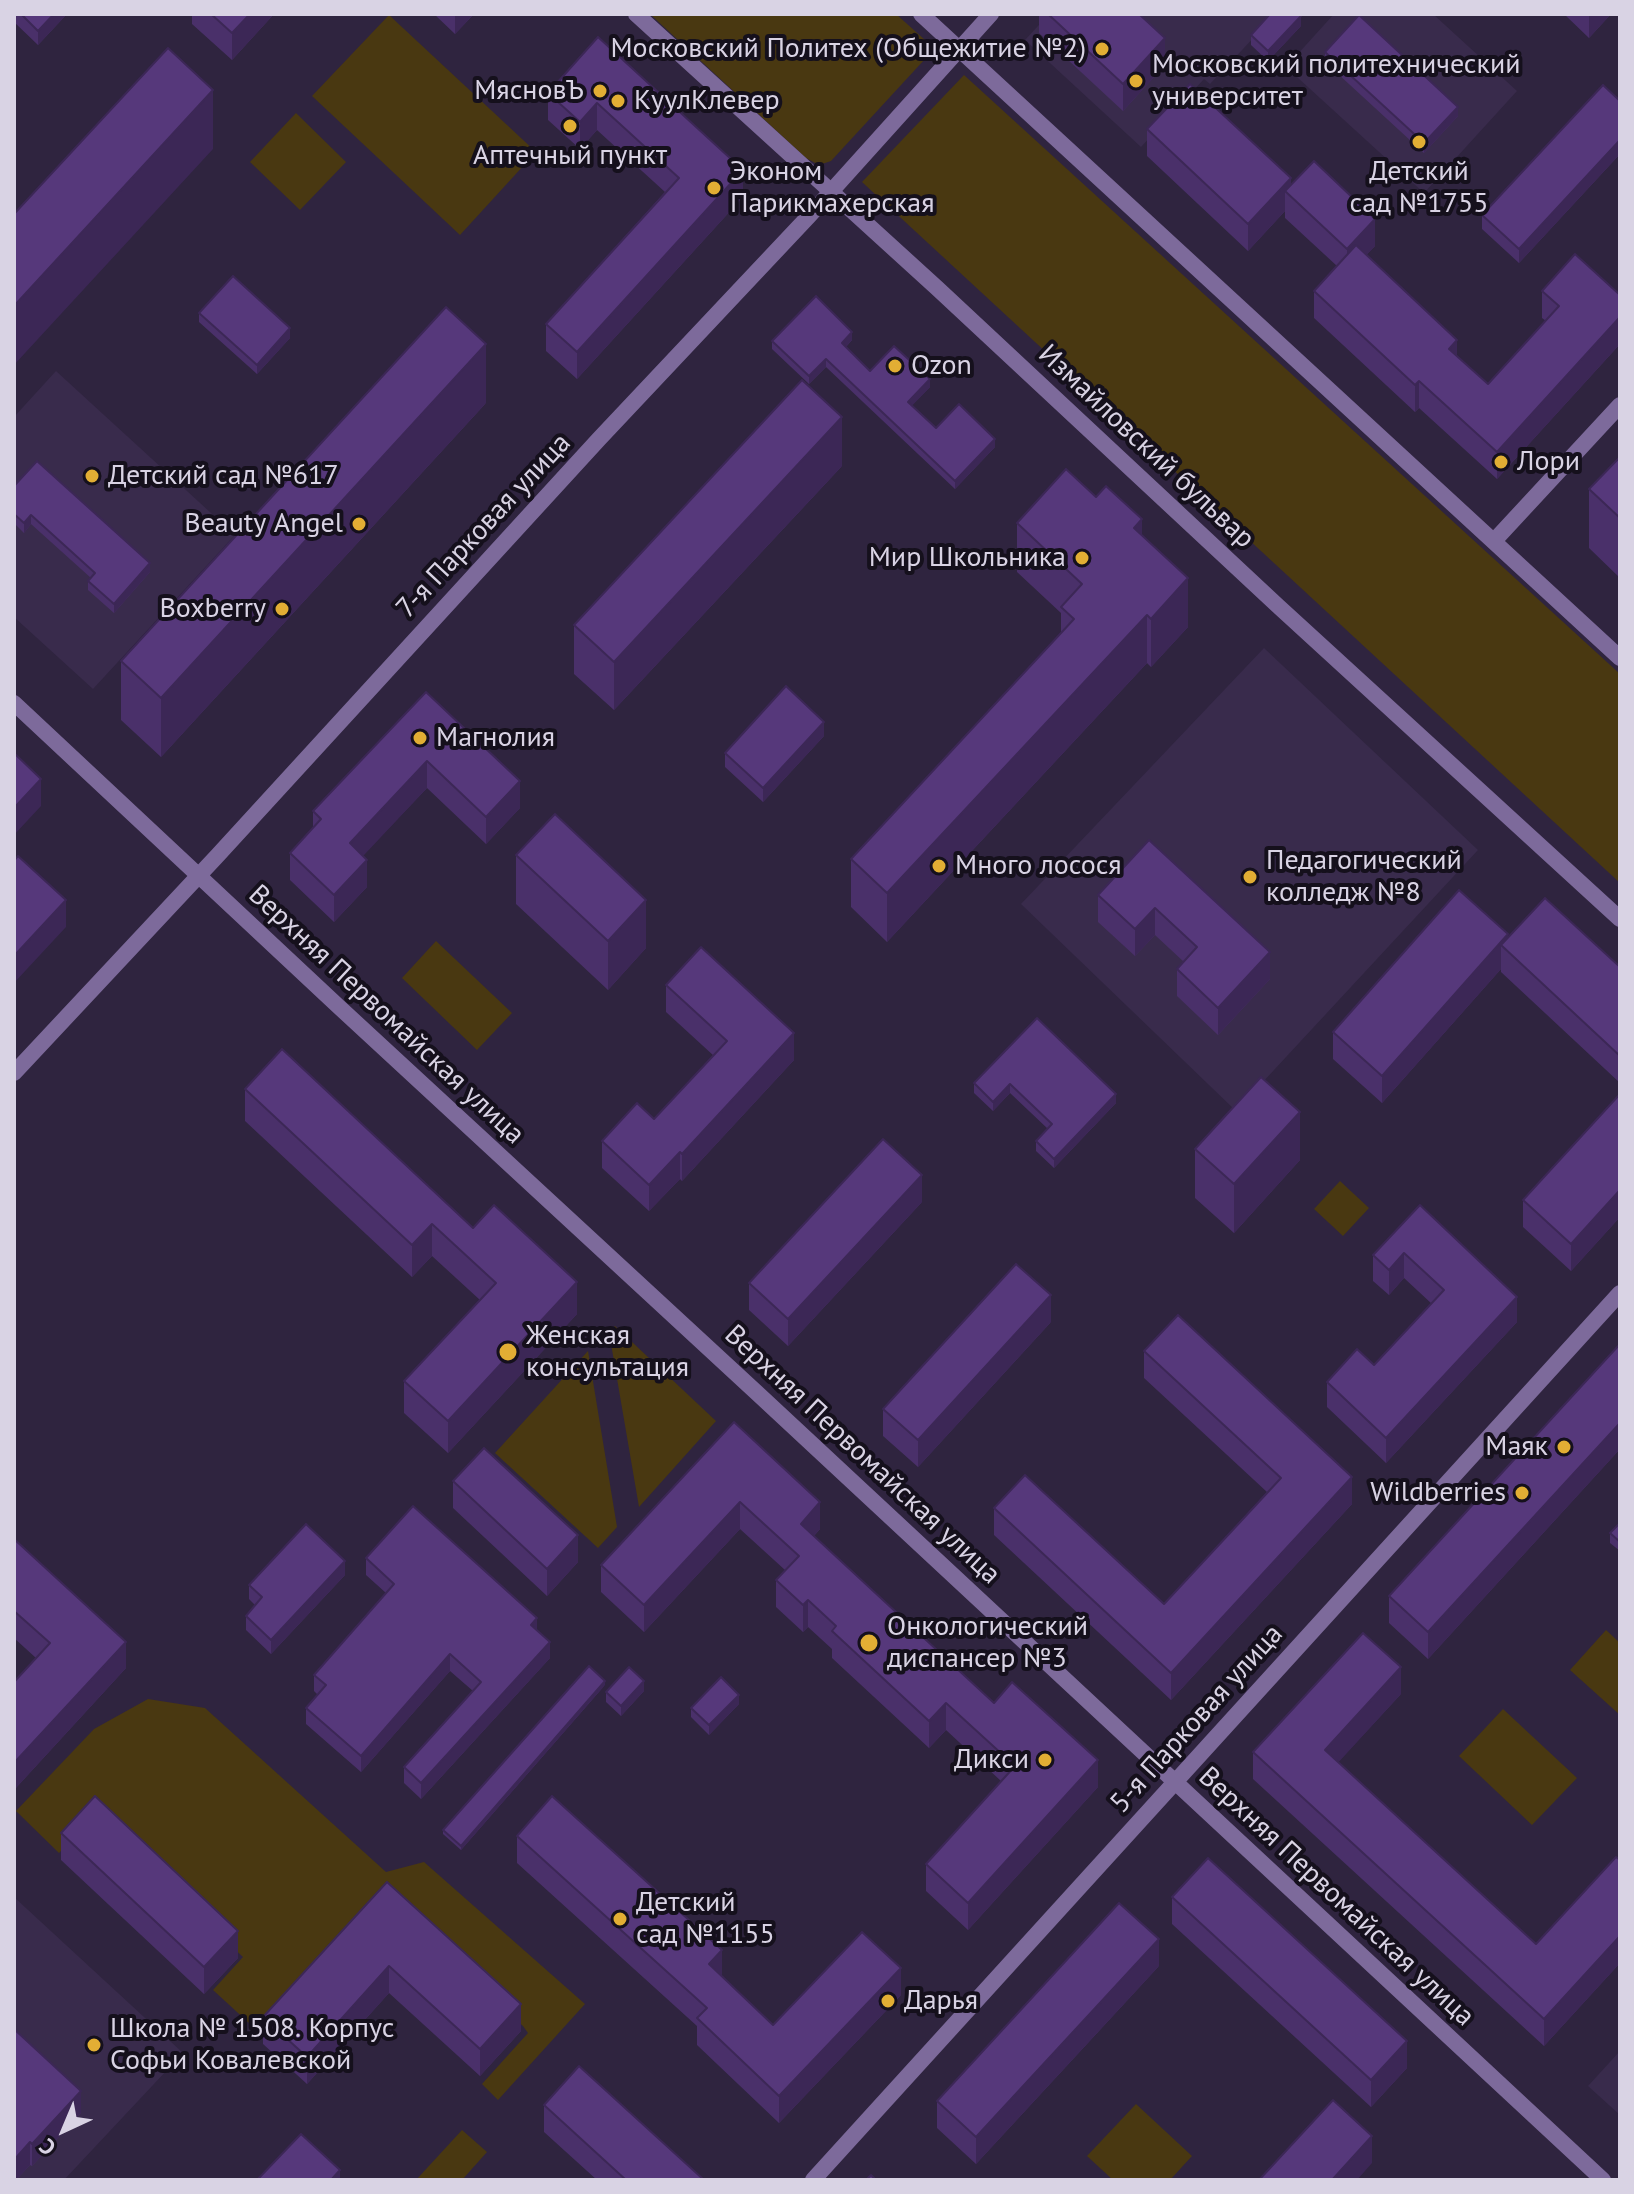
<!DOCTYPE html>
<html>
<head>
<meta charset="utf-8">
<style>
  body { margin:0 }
  #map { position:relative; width:1634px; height:2194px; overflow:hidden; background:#2f243f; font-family:"PT Sans",sans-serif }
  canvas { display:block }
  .frame { position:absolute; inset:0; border:16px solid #d9d3e4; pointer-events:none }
  .north { position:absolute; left:24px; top:2090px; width:80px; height:80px; -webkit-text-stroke:6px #15101c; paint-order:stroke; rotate:224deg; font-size:22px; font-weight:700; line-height:32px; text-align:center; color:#d9d3e4 }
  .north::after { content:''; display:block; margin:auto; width:28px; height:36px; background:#d9d3e4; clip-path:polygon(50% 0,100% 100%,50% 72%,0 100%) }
</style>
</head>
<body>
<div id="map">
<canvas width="1634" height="2194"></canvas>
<div class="frame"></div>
<div class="north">С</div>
</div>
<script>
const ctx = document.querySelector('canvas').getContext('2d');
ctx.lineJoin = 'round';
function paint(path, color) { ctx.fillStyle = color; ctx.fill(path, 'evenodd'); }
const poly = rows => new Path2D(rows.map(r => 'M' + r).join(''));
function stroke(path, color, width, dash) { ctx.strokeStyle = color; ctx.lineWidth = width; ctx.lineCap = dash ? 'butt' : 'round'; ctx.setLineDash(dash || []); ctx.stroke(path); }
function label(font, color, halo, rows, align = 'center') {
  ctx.font = font + ' "PT Sans",sans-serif'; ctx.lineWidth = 8; ctx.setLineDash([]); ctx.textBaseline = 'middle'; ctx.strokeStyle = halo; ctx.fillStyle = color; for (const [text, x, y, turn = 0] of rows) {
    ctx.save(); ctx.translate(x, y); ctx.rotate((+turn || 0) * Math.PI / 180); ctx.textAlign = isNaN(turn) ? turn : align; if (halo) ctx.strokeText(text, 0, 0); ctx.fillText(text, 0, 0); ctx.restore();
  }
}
const built = poly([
  [1049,14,1276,14,1210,84,1204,79,1141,147,1025,40],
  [1334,14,1433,14,1517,91,1424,193,1286,67],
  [56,371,235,535,93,689,14,617,14,417],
  [1264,648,1478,850,1236,1111,1021,904],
  [14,1897,183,2053,64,2180,14,2180],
  [1620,2051,1620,2115,1588,2086]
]);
const green = poly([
  [650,14,896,14,925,40,928,50,925,59,831,161,819,165,806,158],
  [389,15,536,152,460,235,312,96],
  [964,75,1620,674,1620,883,862,182],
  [296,113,346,162,300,210,250,162],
  [436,941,512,1013,477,1050,402,978],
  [1340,1181,1369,1208,1343,1236,1314,1209],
  [615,1326,716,1421,639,1507,609,1332],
  [588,1351,617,1527,598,1548,495,1453],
  [1606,1630,1620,1643,1620,1715,1570,1670],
  [148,1699,205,1708,386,1872,424,1862,585,2004,498,2100,482,2084,528,2033,523,2026,387,1902,262,2035,213,1990,243,1957,94,1817,59,1853,16,1811,94,1729],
  [1503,1709,1577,1778,1532,1825,1459,1756],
  [1136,2104,1192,2156,1170,2180,1113,2180,1087,2156],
  [462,2130,487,2152,462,2180,416,2180]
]);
const minor = poly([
  [1494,541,1620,405],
  [14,703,338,1006,756,1392,1603,2180],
  [14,1073,218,855,599,439,809,216,991,14],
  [813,2180,1620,1293]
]);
const tertiary = poly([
  [636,14,937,288,1278,606,1620,919],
  [921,14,1620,658]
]);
const wall = poly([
  [14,14,67,14,38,45,14,22],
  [192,14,274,14,232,60,192,24],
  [434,14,474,14,455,34],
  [1039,14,1139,14,1165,65,1123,111,1039,33],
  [1564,14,1611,14,1589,38],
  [1301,26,1268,61,1251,45,1251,35],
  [598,37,743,197,577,379,546,351,546,324,665,192,597,130,580,149,548,120,548,93],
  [1325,52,1458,116,1424,153,1325,62],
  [1620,101,1620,154,1519,263,1482,229,1482,215],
  [1147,129,1291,186,1375,246,1366,255,1457,357,1488,384,1546,321,1542,318,1542,291,1620,295,1620,344,1497,479,1419,408,1415,412,1314,318,1314,291,1337,266,1285,218,1285,211,1248,251,1147,156],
  [199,313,290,338,257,374,199,322],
  [852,340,846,347,870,371,930,387,912,405,936,428,995,447,955,489,826,367,809,384,772,349,772,341],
  [486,403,161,757,121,720,121,661],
  [1620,457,1620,578,1589,548,1589,489],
  [842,466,614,710,574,674,574,625],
  [14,486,150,572,114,613,88,590,88,581,91,578,31,524,24,533,14,523],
  [1096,497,1142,535,1188,627,1151,667,1147,663,887,942,851,907,851,859,1061,633,1061,613,1017,572,1017,523],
  [426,692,520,808,486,844,427,788,363,855,367,887,334,922,290,880,290,853,313,828,313,811],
  [824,736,763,802,725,767,725,753],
  [1149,840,1270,979,1218,1035,1177,996,1177,969,1184,962,1155,935,1135,956,1098,922,1098,895],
  [516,855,646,948,608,990,516,904],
  [1508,937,1620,967,1620,1083,1501,972,1501,969,1382,1103,1333,1059,1333,1032],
  [666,985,794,1060,682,1181,680,1179,649,1211,602,1168,602,1141,654,1119,714,1056,666,1012],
  [1037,1018,1116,1103,1054,1168,1036,1151,1036,1141,1048,1129,1010,1093,993,1111,974,1093,974,1083],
  [245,1089,473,1228,577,1314,448,1453,404,1413,404,1381,480,1300,432,1256,412,1277,245,1121],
  [1620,1094,1620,1217,1571,1271,1523,1227,1523,1200],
  [1195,1149,1300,1160,1234,1233,1195,1198],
  [922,1202,788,1346,749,1310,749,1283],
  [1420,1205,1517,1322,1386,1463,1327,1407,1327,1382,1374,1365,1432,1304,1404,1278,1389,1295,1373,1281,1373,1255],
  [1051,1322,918,1467,883,1436,883,1409],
  [1620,1344,1620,1449,1428,1659,1389,1623,1389,1596],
  [1144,1351,1352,1504,1171,1700,994,1535,994,1508,1164,1604,1267,1492,1144,1378],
  [734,1422,820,1529,814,1536,994,1703,1098,1787,968,1930,926,1891,926,1864,1001,1781,946,1730,929,1748,832,1658,832,1649,808,1627,803,1632,776,1607,776,1580,785,1570,740,1529,644,1632,601,1592,601,1565],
  [453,1481,578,1562,547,1596,453,1508],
  [1620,1523,1620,1551,1610,1543,1610,1533],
  [14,1539,126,1668,14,1790,14,1682,36,1658,14,1638],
  [366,1558,537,1630,550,1658,421,1799,404,1783,404,1767,473,1691,450,1671,361,1772,306,1724,306,1708,318,1695,314,1691,314,1675,386,1593,366,1575],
  [345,1575,271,1654,246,1630,246,1616,255,1605,249,1599,249,1585],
  [605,1685,461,1850,443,1834,443,1830],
  [644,1691,621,1716,606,1702,606,1692],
  [1401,1694,1338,1762,1536,1944,1620,1860,1620,1963,1544,2046,1253,1779,1253,1752],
  [739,1704,709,1735,691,1717,691,1708],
  [61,1833,238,1958,204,1994,61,1860],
  [517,1836,722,1977,773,2025,901,1995,779,2123,697,2045,697,2026,517,1863],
  [387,1882,521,2031,480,2076,389,1993,307,2084,263,2044,263,2017],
  [1172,1897,1407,2068,1371,2107,1172,1924],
  [1159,1966,976,2164,937,2128,937,2101],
  [14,2029,81,2113,32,2166,30,2165,16,2180,14,2180],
  [544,2105,704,2180,597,2180,544,2132]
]);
const shadedWall = poly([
  [54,14,67,14,38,45,38,31],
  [250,14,274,14,232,60,232,33],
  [455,14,474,14,455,34],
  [1589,14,1611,14,1589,38],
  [1301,16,1301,26,1268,61,1268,51],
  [1165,38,1165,65,1123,111,1123,84],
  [213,90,213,149,14,365,14,306],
  [597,103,597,130,580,149,580,122],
  [1458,107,1458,116,1424,153,1424,143],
  [1620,140,1620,154,1519,263,1519,249],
  [743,170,743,197,577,379,577,352],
  [1291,178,1291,196,1285,191,1285,211,1248,251,1248,224],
  [1375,219,1375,246,1347,276,1347,249],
  [1620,317,1620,344,1497,479,1497,452],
  [290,328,290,338,257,374,257,365],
  [852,332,852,340,842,351,842,343],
  [1457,340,1457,367,1449,349],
  [486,344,486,403,161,757,161,698],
  [826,359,826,367,809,384,809,376],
  [930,379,930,387,908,410,908,402],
  [1419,381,1419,408,1415,412,1415,385],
  [842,417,842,466,614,710,614,662],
  [995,439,995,447,955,489,955,481],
  [31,515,31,524,24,533,24,523],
  [1142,519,1142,568,1134,528],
  [150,563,150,572,114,613,114,604],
  [1188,578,1188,627,1151,667,1151,619],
  [1147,615,1147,663,887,942,887,893],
  [824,722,824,736,763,802,763,788],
  [427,761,427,788,350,870,350,843],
  [41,779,41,806,14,835,14,808],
  [520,781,520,808,486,844,486,817],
  [367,860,367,887,334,922,334,895],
  [66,900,66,927,14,983,14,956],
  [646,900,646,948,608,990,608,941],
  [1155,908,1155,935,1135,956,1135,929],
  [1508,934,1508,952,1501,945,1501,969,1382,1103,1382,1076],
  [1270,952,1270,979,1218,1035,1218,1008],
  [794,1033,794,1060,682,1181,682,1154],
  [1010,1084,1010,1093,993,1111,993,1102],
  [1116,1094,1116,1103,1054,1168,1054,1159],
  [1300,1112,1300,1160,1234,1233,1234,1184],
  [680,1152,680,1179,649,1211,649,1185],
  [922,1175,922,1202,788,1346,788,1319],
  [1620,1190,1620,1217,1571,1271,1571,1244],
  [432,1224,432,1256,412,1277,412,1245],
  [1404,1253,1404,1278,1389,1295,1389,1270],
  [577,1282,577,1314,448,1453,448,1421],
  [1051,1295,1051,1322,918,1467,918,1440],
  [1517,1297,1517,1322,1386,1463,1386,1438],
  [1620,1423,1620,1449,1428,1659,1428,1632],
  [1352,1477,1352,1504,1171,1700,1171,1673],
  [740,1502,740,1529,644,1632,644,1605],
  [820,1502,820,1529,801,1550,801,1524],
  [578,1535,578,1562,547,1596,547,1569],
  [345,1561,345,1575,271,1654,271,1640],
  [808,1600,808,1627,803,1632,803,1605],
  [537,1618,537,1634,531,1625],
  [126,1642,126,1668,14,1790,14,1763],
  [550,1642,550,1658,421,1799,421,1783],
  [450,1654,450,1671,361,1772,361,1756],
  [1401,1667,1401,1694,1325,1777,1325,1750],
  [605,1681,605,1685,461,1850,461,1846],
  [644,1681,644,1691,621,1716,621,1706],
  [739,1695,739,1704,709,1735,709,1725],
  [946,1703,946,1730,929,1748,929,1721],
  [1098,1760,1098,1787,968,1930,968,1903],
  [238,1931,238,1958,204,1994,204,1967],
  [1620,1936,1620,1963,1544,2046,1544,2019],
  [1159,1939,1159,1966,976,2164,976,2137],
  [722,1950,722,1977,709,1964],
  [389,1966,389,1993,307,2084,307,2057],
  [901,1968,901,1995,779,2123,779,2096],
  [521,2004,521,2031,480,2076,480,2049],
  [1407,2041,1407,2068,1371,2107,1371,2080],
  [81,2091,81,2113,32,2166,32,2144],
  [1372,2136,1372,2163,1357,2180,1332,2180],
  [30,2142,30,2165,16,2180,14,2180,14,2160],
  [340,2170,340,2180,331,2180]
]);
const building = poly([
  [21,14,54,14,38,31,21,14],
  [211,14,250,14,232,33,211,14],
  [1048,14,1139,14,1165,38,1123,84,1048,14],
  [1270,14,1298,14,1301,16,1268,51,1251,35,1270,14],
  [1359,15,1458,107,1424,143,1325,52,1359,15],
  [598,37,743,170,577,352,546,324,679,178,597,103,580,122,548,93,598,37],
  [168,48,213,90,14,306,14,214,168,48],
  [1190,84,1291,178,1248,224,1147,129,1190,84],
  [1603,85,1620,101,1620,140,1519,249,1482,215,1603,85],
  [1314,161,1375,219,1347,249,1285,191,1314,161],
  [1356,245,1457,340,1449,349,1488,384,1559,306,1542,291,1575,254,1620,295,1620,317,1497,452,1419,381,1415,385,1314,291,1356,245],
  [233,276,290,328,257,365,199,313,233,276],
  [816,296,852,332,842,343,870,371,894,346,930,379,908,402,936,428,959,404,995,439,955,481,826,359,809,376,772,341,816,296],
  [446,307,486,344,161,698,121,661,446,307],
  [802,380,842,417,614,662,574,625,802,380],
  [1620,457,1620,518,1589,489,1620,457],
  [37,461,150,563,114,604,88,581,95,573,31,515,24,523,14,514,14,486,37,461],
  [1066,469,1096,497,1106,486,1142,519,1134,528,1188,578,1151,619,1147,615,887,893,851,859,1074,619,1061,607,1082,584,1017,523,1066,469],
  [786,686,824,722,763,788,725,753,786,686],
  [426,692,520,781,486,817,427,761,350,843,367,860,334,895,290,853,321,819,313,811,426,692],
  [14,753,41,779,14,808,14,753],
  [555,814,646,900,608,941,516,855,555,814],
  [1149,840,1270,952,1218,1008,1177,969,1197,947,1155,908,1135,929,1098,895,1149,840],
  [18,856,66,900,14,956,14,861,18,856],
  [1459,890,1508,934,1382,1076,1333,1032,1459,890],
  [1545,898,1620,967,1620,1056,1501,945,1545,898],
  [701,947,794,1033,682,1154,680,1152,649,1185,602,1141,637,1103,654,1119,727,1041,666,985,701,947],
  [1037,1018,1116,1094,1054,1159,1036,1141,1052,1124,1010,1084,993,1102,974,1083,1037,1018],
  [282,1049,473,1228,494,1205,577,1282,448,1421,404,1381,496,1283,432,1224,412,1245,245,1089,282,1049],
  [1261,1077,1300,1112,1234,1184,1195,1149,1261,1077],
  [1620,1094,1620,1190,1571,1244,1523,1200,1620,1094],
  [883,1139,922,1175,788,1319,749,1283,883,1139],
  [1420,1205,1517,1297,1386,1438,1327,1382,1357,1349,1374,1365,1444,1290,1404,1253,1389,1270,1373,1255,1420,1205],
  [1016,1264,1051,1295,918,1440,883,1409,1016,1264],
  [1178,1315,1352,1477,1171,1673,994,1508,1025,1475,1164,1604,1281,1478,1144,1351,1178,1315],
  [1620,1344,1620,1423,1428,1632,1389,1596,1620,1344],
  [734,1422,820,1502,801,1524,994,1703,1012,1682,1098,1760,968,1903,926,1864,1015,1766,946,1703,929,1721,832,1631,836,1626,808,1600,803,1605,776,1580,799,1556,740,1502,644,1605,601,1565,734,1422],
  [484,1448,578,1535,547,1569,453,1481,484,1448],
  [413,1506,537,1618,531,1625,550,1642,421,1783,404,1767,481,1682,450,1654,361,1756,306,1708,326,1685,314,1675,394,1584,366,1558,413,1506],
  [1620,1523,1620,1542,1610,1533,1620,1523],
  [306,1524,345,1561,271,1640,246,1616,262,1597,249,1585,306,1524],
  [14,1539,126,1642,14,1763,14,1682,50,1643,14,1611,14,1539],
  [1363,1633,1401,1667,1325,1750,1536,1944,1616,1857,1620,1860,1620,1936,1544,2019,1253,1752,1363,1633],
  [589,1666,605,1681,461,1846,443,1830,589,1666],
  [629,1667,644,1681,621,1706,606,1692,629,1667],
  [721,1677,739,1695,709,1725,691,1708,721,1677],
  [95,1796,238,1931,204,1967,61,1833,95,1796],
  [552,1796,722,1950,709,1964,773,2025,862,1932,901,1968,779,2096,697,2018,707,2008,517,1836,552,1796],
  [1208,1858,1407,2041,1371,2080,1172,1897,1208,1858],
  [387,1882,521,2004,480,2049,389,1966,307,2057,263,2017,387,1882],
  [1119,1903,1159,1939,976,2137,937,2101,1119,1903],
  [14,2029,81,2091,32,2144,30,2142,14,2160,14,2029],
  [579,2066,704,2180,626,2180,544,2105,579,2066],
  [1333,2100,1372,2136,1332,2180,1259,2180,1333,2100],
  [301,2134,340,2170,331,2180,257,2180,301,2134],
  [871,2175,876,2180,866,2180,871,2175]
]);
const markers = [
  [1102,49,8,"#e2ae34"],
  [1136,81,8,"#e2ae34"],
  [600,91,8,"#e2ae34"],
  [618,101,8,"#e2ae34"],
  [570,126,8,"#e2ae34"],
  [1419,142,8,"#e2ae34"],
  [714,188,8,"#e2ae34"],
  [895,366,8,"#e2ae34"],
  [1501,462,8,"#e2ae34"],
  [92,476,8,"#e2ae34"],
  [359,524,8,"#e2ae34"],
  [1082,558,8,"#e2ae34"],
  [282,609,8,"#e2ae34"],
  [420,738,8,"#e2ae34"],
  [939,866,8,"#e2ae34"],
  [1250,877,8,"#e2ae34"],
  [508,1352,10,"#e2ae34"],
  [1564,1447,8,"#e2ae34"],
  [1522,1493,8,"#e2ae34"],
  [869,1643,10,"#e2ae34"],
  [1045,1760,8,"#e2ae34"],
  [620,1919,8,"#e2ae34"],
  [888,2001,8,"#e2ae34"],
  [94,2045,8,"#e2ae34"]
];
const poiNames = [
  ["Московский Политех (Общежитие №2)",1086,49,"right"],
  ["Московский политехнический",1152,65],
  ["университет",1152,97],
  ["МясновЪ",584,91,"right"],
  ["КуулКлевер",634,101],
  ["Аптечный пункт",570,156,"center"],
  ["Эконом",730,172],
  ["Парикмахерская",730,204],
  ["Детский",1419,172,"center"],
  ["сад №1755",1419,204,"center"],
  ["Ozon",911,366],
  ["Лори",1517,462],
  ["Детский сад №617",108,476],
  ["Beauty Angel",343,524,"right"],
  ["Мир Школьника",1066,558,"right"],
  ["Boxberry",266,609,"right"],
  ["Магнолия",436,738],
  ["Педагогический",1266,861],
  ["колледж №8",1266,893],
  ["Много лосося",955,866],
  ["Женская",526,1336],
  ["консультация",526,1368],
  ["Маяк",1548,1447,"right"],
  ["Wildberries",1506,1493,"right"],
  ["Онкологический",887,1627],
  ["диспансер №3",887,1659],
  ["Дикси",1029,1760,"right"],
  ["Детский",636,1903],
  ["сад №1155",636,1935],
  ["Дарья",904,2001],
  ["Школа № 1508. Корпус",110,2029],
  ["Софьи Ковалевской",110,2061]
];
const streetNames = [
  ["Измайловский бульвар",1146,447,43],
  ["7-я Парковая улица",484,526,-47],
  ["Верхняя Первомайская улица",386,1015,43],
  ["Верхняя Первомайская улица",862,1455,43],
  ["5-я Парковая улица",1197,1719,-48],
  ["Верхняя Первомайская улица",1336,1897,43]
];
paint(built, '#392b4c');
paint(green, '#493811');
stroke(minor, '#7d6a9b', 16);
stroke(tertiary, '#7d6a9b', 16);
paint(wall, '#4a306a');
paint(shadedWall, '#3c2756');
paint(building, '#56387b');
stroke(building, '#3c2756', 2);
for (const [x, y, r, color] of markers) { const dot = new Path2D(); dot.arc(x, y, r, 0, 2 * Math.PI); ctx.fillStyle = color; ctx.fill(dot); stroke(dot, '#15101c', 3); }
label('28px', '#d9d3e4', '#15101c', poiNames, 'left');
label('28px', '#d9d3e4', '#15101c', streetNames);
</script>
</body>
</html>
